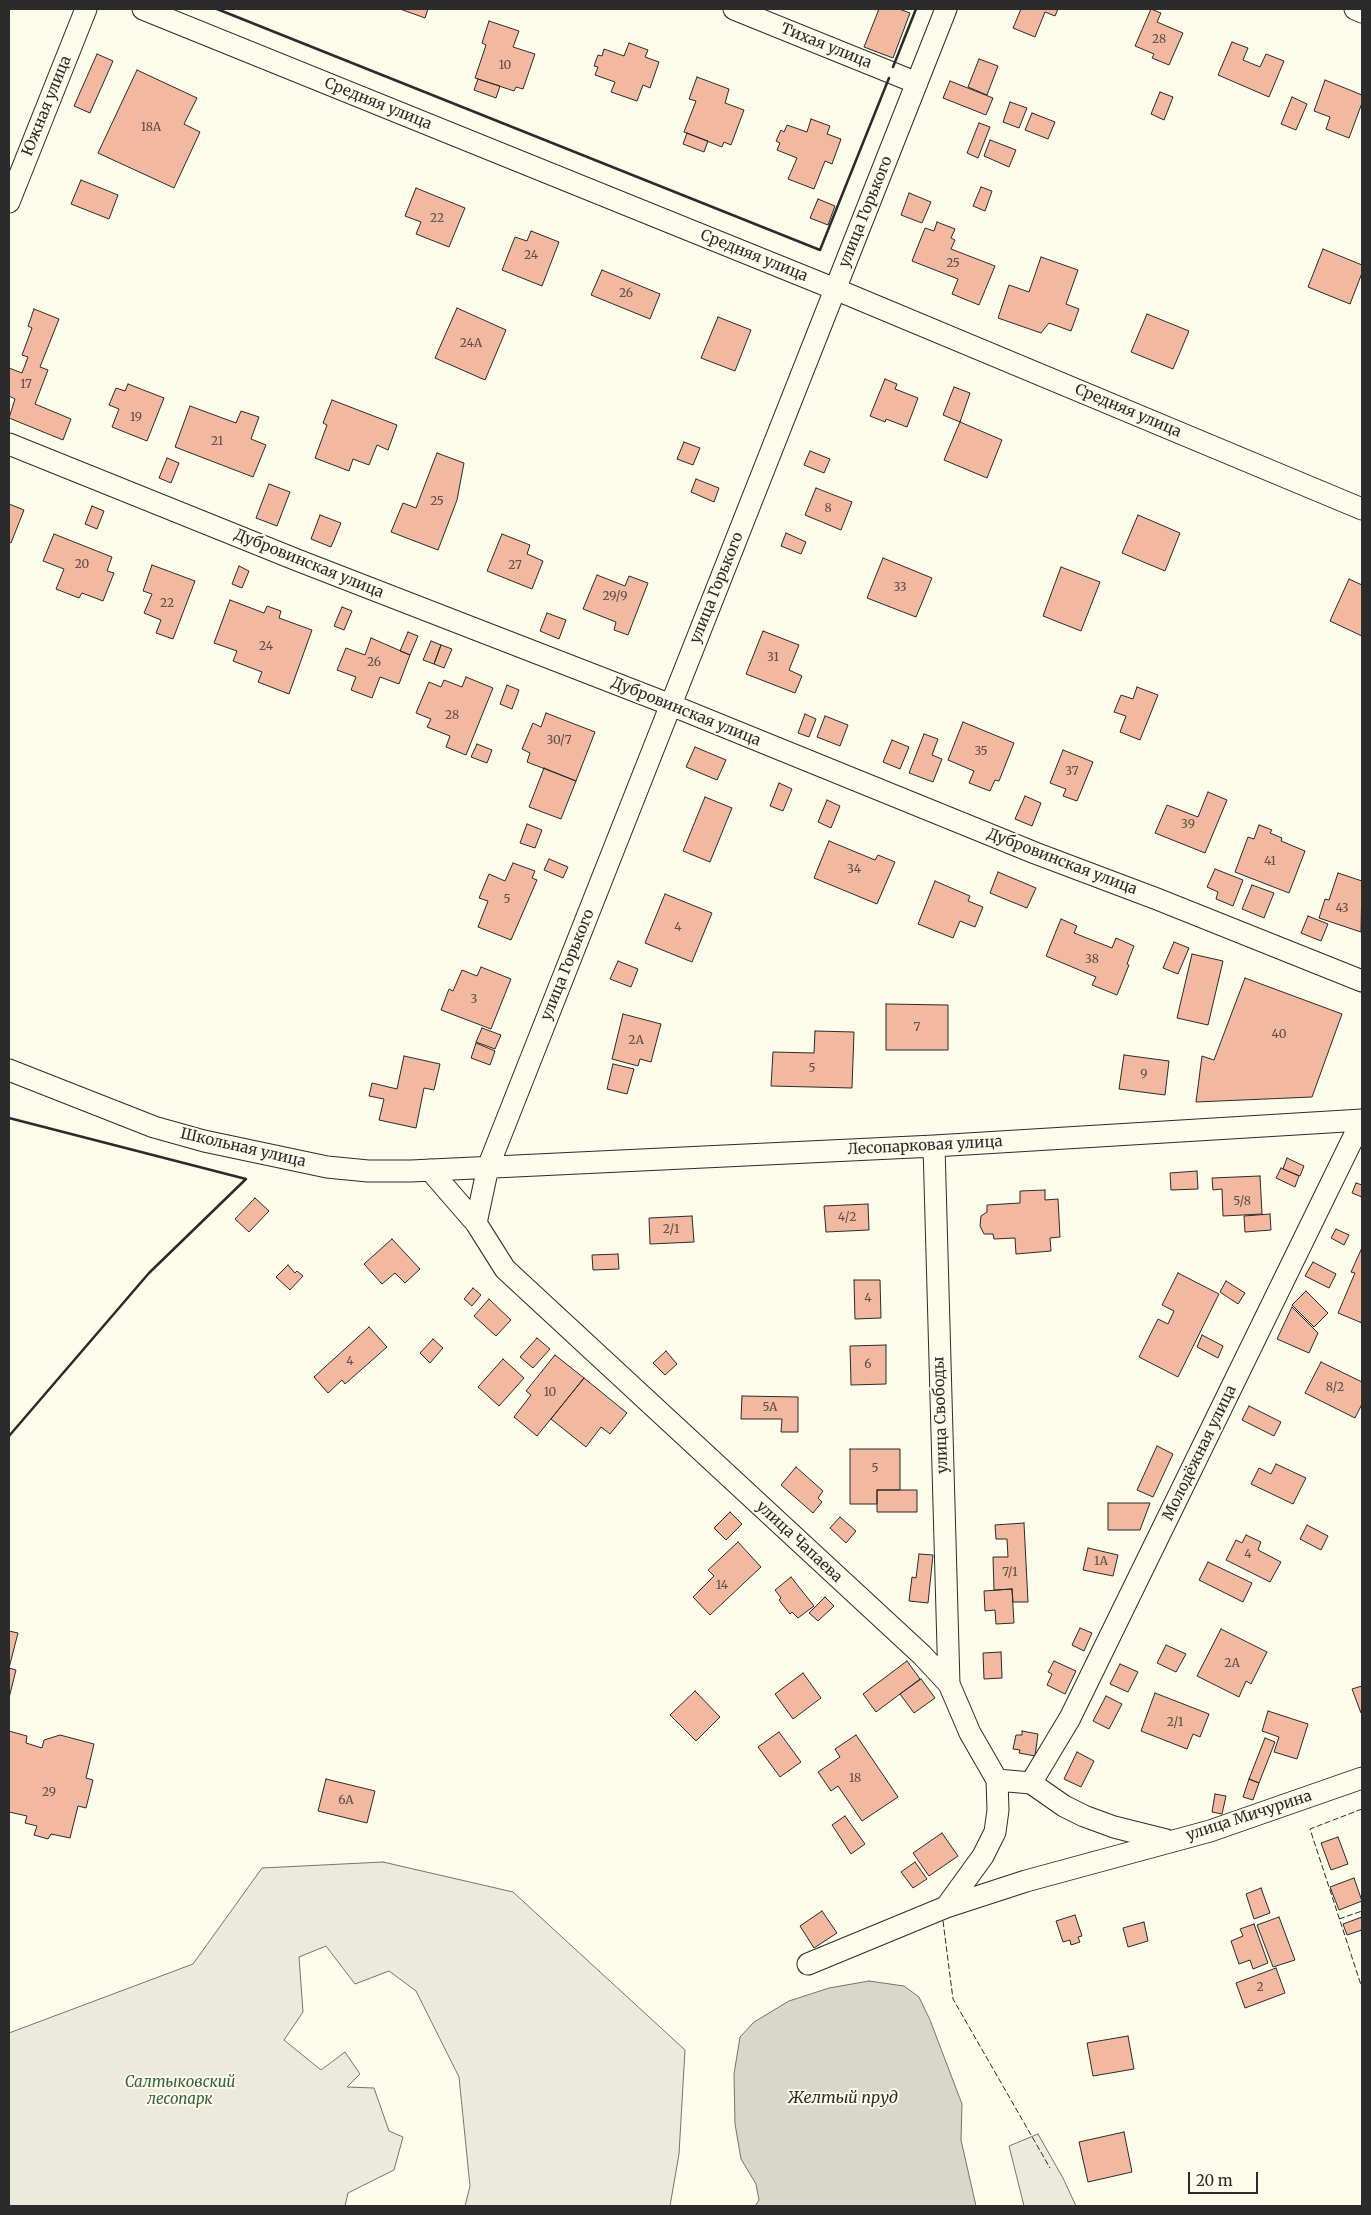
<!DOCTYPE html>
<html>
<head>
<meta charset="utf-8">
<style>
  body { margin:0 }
  #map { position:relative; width:1371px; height:2215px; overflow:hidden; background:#fdfbea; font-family:Merriweather,serif }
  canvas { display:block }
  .frame { position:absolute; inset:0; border:10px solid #2b2b2b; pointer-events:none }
  .scale { position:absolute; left:1188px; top:2172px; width:70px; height:22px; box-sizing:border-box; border:2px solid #2b2b2b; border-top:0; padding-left:6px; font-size:15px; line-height:18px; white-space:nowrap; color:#2b2b2b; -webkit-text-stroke:4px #fdfbea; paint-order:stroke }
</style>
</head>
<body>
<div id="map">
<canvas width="1371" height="2215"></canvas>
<div class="frame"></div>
<div class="scale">20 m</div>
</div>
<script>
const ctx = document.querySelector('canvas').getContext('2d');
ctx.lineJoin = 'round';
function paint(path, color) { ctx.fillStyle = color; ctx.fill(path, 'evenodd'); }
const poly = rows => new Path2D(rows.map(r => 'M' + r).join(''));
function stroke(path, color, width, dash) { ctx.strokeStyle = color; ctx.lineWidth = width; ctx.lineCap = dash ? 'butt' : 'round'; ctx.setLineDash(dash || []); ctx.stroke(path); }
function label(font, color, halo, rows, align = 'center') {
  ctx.font = font + ' Merriweather,serif'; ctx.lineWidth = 4; ctx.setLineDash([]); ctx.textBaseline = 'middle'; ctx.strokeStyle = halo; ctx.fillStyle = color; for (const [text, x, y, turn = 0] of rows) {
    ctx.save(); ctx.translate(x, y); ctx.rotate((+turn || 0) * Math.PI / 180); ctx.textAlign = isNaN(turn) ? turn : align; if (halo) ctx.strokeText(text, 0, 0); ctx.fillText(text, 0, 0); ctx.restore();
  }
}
const green = poly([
  [383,1862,513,1892,685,2050,679,2154,670,2206,465,2206,470,2186,459,2077,416,1991,389,1971,355,1984,326,1946,299,1957,303,2012,284,2040,321,2070,345,2052,360,2074,347,2087,374,2088,389,2131,403,2137,394,2170,348,2193,345,2206,9,2206,9,2033,193,1964,262,1868,383,1862],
  [1038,2134,1063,2178,1076,2206,1024,2206,1009,2146,1038,2134]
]);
const water = poly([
  [869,1981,904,1986,919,1997,930,2020,962,2104,961,2140,976,2206,755,2206,759,2200,756,2184,741,2159,735,2124,734,2074,740,2037,754,2022,789,2001,829,1988,869,1981]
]);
const building = poly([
  [400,9,428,9,425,18,400,9],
  [879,9,899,9,910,13,893,58,864,47,879,9],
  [1021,9,1058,9,1055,16,1045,12,1035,37,1013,28,1021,9],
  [1151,9,1161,13,1157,22,1183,33,1169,65,1152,58,1154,54,1135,46,1151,9],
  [489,21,519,31,513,47,535,54,523,89,516,87,514,91,475,78,486,45,482,43,489,21],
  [1232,42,1248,48,1243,60,1260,67,1266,54,1284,61,1269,97,1218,75,1232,42],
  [629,43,648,50,645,57,659,62,650,88,643,85,637,101,611,92,615,82,595,75,598,67,594,66,598,55,602,56,604,49,624,56,629,43],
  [97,54,113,61,90,113,74,106,97,54],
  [979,59,998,66,987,95,968,87,979,59],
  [137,70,197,98,184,124,200,132,174,188,98,153,137,70],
  [697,77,729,89,725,103,744,110,731,145,724,142,722,147,684,132,696,101,689,99,697,77],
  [478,79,500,86,496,98,474,90,478,79],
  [1325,80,1362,95,1362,103,1349,138,1326,129,1330,117,1314,111,1325,80],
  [950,81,993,98,986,115,943,98,950,81],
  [1160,92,1173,97,1164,120,1151,114,1160,92],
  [1292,97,1307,104,1296,130,1281,124,1292,97],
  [1010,102,1027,108,1019,128,1003,122,1010,102],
  [1032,113,1055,122,1048,139,1025,130,1032,113],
  [811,119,830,126,827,134,841,139,832,164,825,161,814,189,788,179,797,158,777,150,780,143,776,141,781,130,784,132,787,125,807,132,811,119],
  [979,123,990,127,978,158,967,153,979,123],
  [687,133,708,141,704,152,683,144,687,133],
  [990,140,1016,150,1009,167,984,156,990,140],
  [81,180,118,195,109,219,71,204,81,180],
  [981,187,992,191,985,211,973,206,981,187],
  [416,188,465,208,449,247,416,234,421,222,405,216,416,188],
  [909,193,931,202,922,223,901,215,909,193],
  [818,199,835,206,828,225,810,218,818,199],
  [937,222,955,229,951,238,955,240,951,249,995,266,979,305,952,294,958,279,912,261,925,228,934,231,937,222],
  [531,231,559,242,542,286,502,270,515,237,527,241,531,231],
  [1323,249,1362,265,1362,273,1350,304,1308,287,1323,249],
  [1041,257,1078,270,1066,304,1079,309,1071,331,1049,323,1041,333,998,318,1009,285,1029,292,1041,257],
  [602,270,660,294,650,319,591,295,602,270],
  [457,308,506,330,485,380,435,358,457,308],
  [34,309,59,319,40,367,48,370,35,404,71,419,63,440,9,418,15,399,9,396,9,368,22,373,28,357,22,355,32,328,28,326,34,309],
  [1147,314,1189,331,1173,369,1131,352,1147,314],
  [718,317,751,330,735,371,701,358,718,317],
  [885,379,897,384,895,389,918,398,907,427,886,419,885,422,870,416,885,379],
  [128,384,164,398,147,441,112,427,119,409,109,405,116,388,125,391,128,384],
  [954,387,970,393,960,422,943,415,954,387],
  [332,400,397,425,388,450,377,445,369,465,353,459,349,471,315,458,327,425,323,423,332,400],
  [190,406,236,423,241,411,259,417,251,439,266,445,253,477,175,447,190,406],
  [960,422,1002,440,987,478,944,460,960,422],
  [684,442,700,448,693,465,677,459,684,442],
  [810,451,830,459,824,473,804,465,810,451],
  [437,453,464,463,457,500,438,550,391,532,403,503,416,508,437,453],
  [167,458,179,463,171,483,159,478,167,458],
  [696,479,719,488,714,502,691,492,696,479],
  [269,484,290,492,277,526,256,518,269,484],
  [816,488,852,502,841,530,805,515,816,488],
  [9,504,24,510,11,543,9,542,9,504],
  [92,506,104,511,97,529,85,524,92,506],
  [320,515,341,523,331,547,311,539,320,515],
  [1138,515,1180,533,1165,571,1122,553,1138,515],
  [786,533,806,542,801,554,781,546,786,533],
  [54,534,112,557,107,571,114,573,103,601,82,593,79,598,56,589,64,569,43,561,54,534],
  [502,534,530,545,527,554,543,561,532,589,487,571,502,534],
  [883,558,932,578,916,617,867,598,883,558],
  [152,565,195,581,173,639,156,633,161,620,144,613,152,594,143,591,152,565],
  [239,566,249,571,242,588,232,584,239,566],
  [1061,567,1100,582,1081,631,1043,616,1061,567],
  [597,575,625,586,629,576,648,583,628,635,614,630,616,622,583,609,597,575],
  [1349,579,1362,585,1362,636,1330,621,1349,579],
  [230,600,264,613,267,606,281,611,279,618,312,630,289,694,258,682,262,672,233,661,237,651,214,643,230,600],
  [342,607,352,611,344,630,334,626,342,607],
  [547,613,566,620,559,639,540,631,547,613],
  [763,631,799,645,789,670,802,676,795,693,746,674,763,631],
  [408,632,418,636,410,655,400,651,408,632],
  [371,638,410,655,399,684,380,677,372,698,351,690,356,677,337,670,346,648,365,655,371,638],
  [431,641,441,645,434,664,423,660,431,641],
  [441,645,452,649,444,668,434,664,441,645],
  [466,677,493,688,466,755,446,747,450,736,427,727,431,719,416,713,429,682,441,687,444,680,462,687,466,677],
  [507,685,519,690,512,709,500,704,507,685],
  [1137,687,1158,695,1140,740,1120,732,1126,716,1114,712,1121,695,1133,699,1137,687],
  [546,713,595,732,576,781,527,762,530,753,522,749,533,723,541,727,546,713],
  [805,714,816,719,809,737,798,733,805,714],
  [825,716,848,725,840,746,817,737,825,716],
  [963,722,1014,743,999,781,995,780,990,791,969,783,974,771,948,760,963,722],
  [924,734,938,739,932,755,942,759,933,782,909,773,924,734],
  [892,740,909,747,900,769,883,762,892,740],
  [477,744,492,750,487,763,471,757,477,744],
  [695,747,726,760,717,780,686,767,695,747],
  [1063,750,1093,762,1077,801,1063,796,1066,789,1050,783,1063,750],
  [544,768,576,781,561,819,529,807,544,768],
  [779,783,792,789,783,811,770,806,779,783],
  [1208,792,1227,800,1205,853,1155,833,1167,805,1198,817,1208,792],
  [1025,796,1041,803,1032,826,1015,819,1025,796],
  [705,797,732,808,710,862,683,851,705,797],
  [827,800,840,806,831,828,818,822,827,800],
  [527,824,542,830,535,848,520,843,527,824],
  [1259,825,1272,830,1270,833,1282,838,1281,841,1305,851,1289,893,1235,872,1248,837,1254,839,1259,825],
  [829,841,875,860,878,855,895,862,877,904,814,878,829,841],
  [549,859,568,867,563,878,544,870,549,859],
  [513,863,535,871,532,878,537,880,511,940,478,927,488,901,479,898,489,874,505,881,513,863],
  [1215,869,1243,880,1233,906,1216,899,1218,892,1207,887,1215,869],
  [998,872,1036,888,1027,908,990,893,998,872],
  [1338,873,1362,881,1361,932,1319,918,1325,899,1329,900,1338,873],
  [935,881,970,896,968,901,983,907,975,927,960,921,953,938,918,924,935,881],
  [1252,885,1274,893,1264,918,1242,909,1252,885],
  [665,894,712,913,692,962,645,943,665,894],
  [1308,916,1328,924,1321,941,1301,933,1308,916],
  [1061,919,1077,926,1074,933,1112,948,1116,938,1134,946,1127,964,1129,965,1117,995,1092,985,1096,977,1046,956,1061,919],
  [1174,942,1189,948,1178,974,1163,968,1174,942],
  [1192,954,1223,961,1208,1025,1177,1018,1192,954],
  [618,961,638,969,631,987,610,979,618,961],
  [481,967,511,979,491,1029,441,1010,449,989,453,991,462,970,477,976,481,967],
  [1245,978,1342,1014,1312,1097,1196,1102,1202,1056,1214,1060,1245,978],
  [886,1004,948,1005,948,1050,886,1050,886,1004],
  [623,1014,661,1024,651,1062,640,1059,638,1066,612,1059,623,1014],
  [482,1028,501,1035,495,1049,476,1042,482,1028],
  [815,1031,854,1032,852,1088,771,1086,773,1052,814,1053,815,1031],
  [476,1043,495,1051,490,1065,471,1058,476,1043],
  [1124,1055,1169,1061,1165,1095,1119,1089,1124,1055],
  [404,1056,440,1064,434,1090,424,1088,416,1128,379,1120,384,1099,369,1096,372,1083,397,1089,404,1056],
  [613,1064,634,1069,627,1094,607,1089,613,1064],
  [1287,1158,1304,1166,1300,1176,1283,1169,1287,1158],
  [1281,1168,1299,1176,1295,1187,1276,1178,1281,1168],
  [1197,1171,1198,1189,1171,1190,1170,1173,1197,1171],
  [1260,1176,1262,1214,1223,1216,1222,1189,1213,1190,1212,1178,1260,1176],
  [1356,1183,1362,1185,1362,1197,1352,1193,1356,1183],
  [1045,1190,1045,1200,1058,1199,1060,1237,1050,1238,1051,1251,1016,1254,1015,1238,994,1239,993,1234,984,1234,980,1226,981,1216,987,1212,987,1205,1020,1203,1020,1191,1045,1190],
  [255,1198,269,1211,249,1232,235,1219,255,1198],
  [868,1204,869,1230,826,1232,824,1206,868,1204],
  [1270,1214,1271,1230,1245,1232,1244,1216,1270,1214],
  [692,1216,694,1242,650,1244,649,1218,692,1216],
  [1336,1229,1349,1235,1344,1245,1331,1238,1336,1229],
  [392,1239,420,1269,405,1283,395,1273,382,1284,364,1264,392,1239],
  [1361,1250,1362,1251,1362,1323,1338,1313,1355,1273,1351,1272,1361,1250],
  [618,1254,619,1269,593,1270,592,1255,618,1254],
  [1313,1262,1336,1274,1329,1288,1305,1276,1313,1262],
  [288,1265,295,1273,297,1271,303,1276,290,1290,276,1277,288,1265],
  [1178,1273,1219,1294,1178,1377,1139,1357,1158,1319,1168,1324,1174,1311,1162,1305,1178,1273],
  [854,1280,880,1280,881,1318,855,1319,854,1280],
  [1226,1281,1245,1293,1238,1304,1220,1292,1226,1281],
  [473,1288,481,1295,472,1306,464,1299,473,1288],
  [1306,1291,1328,1313,1314,1327,1292,1305,1306,1291],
  [489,1299,511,1320,496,1336,474,1316,489,1299],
  [1292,1307,1318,1333,1309,1353,1277,1339,1292,1307],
  [369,1327,387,1347,345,1384,342,1380,328,1393,314,1377,369,1327],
  [1202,1335,1223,1346,1218,1358,1197,1347,1202,1335],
  [537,1338,550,1349,533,1368,520,1357,537,1338],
  [433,1339,443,1348,430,1363,420,1353,433,1339],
  [886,1345,886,1384,851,1385,850,1346,886,1345],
  [666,1351,677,1364,665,1375,653,1363,666,1351],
  [555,1355,584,1378,537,1436,514,1417,531,1395,526,1391,555,1355],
  [503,1359,524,1378,499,1406,478,1387,503,1359],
  [1321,1362,1362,1382,1362,1404,1355,1418,1305,1393,1321,1362],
  [584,1378,627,1413,610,1434,601,1427,586,1447,551,1419,584,1378],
  [742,1396,798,1397,798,1432,781,1432,782,1419,741,1419,742,1396],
  [1249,1406,1281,1422,1274,1436,1242,1420,1249,1406],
  [1157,1446,1173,1454,1153,1497,1137,1490,1157,1446],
  [850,1449,900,1449,900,1490,877,1490,877,1504,850,1504,850,1449],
  [1276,1464,1306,1478,1293,1504,1251,1484,1259,1468,1271,1474,1276,1464],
  [796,1467,823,1491,818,1498,822,1502,813,1513,781,1485,796,1467],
  [877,1490,917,1490,917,1512,877,1512,877,1490],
  [1108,1503,1150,1503,1140,1530,1108,1530,1108,1503],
  [730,1512,742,1524,726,1540,714,1528,730,1512],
  [840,1517,856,1531,846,1543,830,1528,840,1517],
  [1024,1523,1028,1602,1013,1602,1012,1589,994,1590,993,1557,1008,1557,1007,1539,996,1539,995,1525,1024,1523],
  [1307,1525,1328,1536,1321,1550,1300,1539,1307,1525],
  [1246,1535,1261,1542,1258,1550,1281,1562,1270,1582,1226,1560,1236,1540,1242,1543,1246,1535],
  [738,1542,761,1567,710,1615,693,1597,714,1576,708,1570,738,1542],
  [1088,1548,1118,1555,1113,1576,1083,1570,1088,1548],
  [919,1554,933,1555,928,1603,909,1601,912,1577,916,1578,919,1554],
  [1208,1562,1252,1583,1243,1602,1199,1580,1208,1562],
  [791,1577,814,1606,798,1618,792,1612,790,1614,779,1600,781,1598,775,1590,791,1577],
  [1012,1589,1014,1623,996,1624,995,1610,985,1611,984,1591,1012,1589],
  [825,1597,834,1606,818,1621,809,1613,825,1597],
  [1080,1628,1092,1633,1084,1651,1072,1645,1080,1628],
  [1221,1629,1267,1652,1251,1684,1246,1681,1239,1697,1197,1676,1221,1629],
  [9,1631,18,1633,9,1668,16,1670,9,1698,9,1631],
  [1166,1645,1186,1654,1176,1672,1157,1663,1166,1645],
  [1001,1652,1002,1678,984,1679,983,1653,1001,1652],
  [907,1661,920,1679,876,1712,863,1694,907,1661],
  [1054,1661,1076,1671,1065,1694,1047,1685,1052,1674,1048,1672,1054,1661],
  [1120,1664,1138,1672,1128,1692,1110,1684,1120,1664],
  [803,1673,821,1698,793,1719,775,1694,803,1673],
  [921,1679,935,1698,914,1713,900,1694,921,1679],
  [1362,1686,1362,1712,1361,1713,1352,1689,1362,1686],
  [695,1691,720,1717,696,1741,670,1715,695,1691],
  [1155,1693,1209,1714,1200,1737,1193,1734,1187,1749,1141,1731,1155,1693],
  [1106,1696,1122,1704,1109,1729,1093,1721,1106,1696],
  [1268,1711,1308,1724,1297,1759,1274,1752,1279,1737,1262,1731,1268,1711],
  [9,1731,27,1736,26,1743,42,1748,44,1740,60,1735,94,1744,86,1778,93,1780,86,1808,78,1806,70,1838,51,1834,48,1839,34,1835,37,1826,25,1823,27,1816,9,1812,9,1731],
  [1022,1731,1038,1734,1035,1756,1019,1753,1020,1750,1013,1749,1016,1735,1022,1735,1022,1731],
  [779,1732,801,1762,780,1777,758,1747,779,1732],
  [856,1735,898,1797,862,1821,838,1786,831,1791,818,1772,840,1757,835,1749,856,1735],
  [1265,1738,1275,1742,1259,1783,1249,1779,1265,1738],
  [1077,1752,1094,1761,1081,1787,1064,1779,1077,1752],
  [326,1779,375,1791,367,1823,318,1811,326,1779],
  [1249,1779,1259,1783,1253,1800,1243,1797,1249,1779],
  [1215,1794,1226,1796,1222,1814,1212,1812,1215,1794],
  [845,1816,865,1844,851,1854,832,1825,845,1816],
  [942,1833,958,1856,929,1876,913,1853,942,1833],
  [1338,1837,1348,1864,1331,1870,1321,1843,1338,1837],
  [915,1862,927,1879,913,1888,901,1872,915,1862],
  [1354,1878,1362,1901,1339,1910,1330,1887,1354,1878],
  [1261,1888,1270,1913,1254,1919,1246,1894,1261,1888],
  [822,1911,837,1933,814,1948,800,1926,822,1911],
  [1075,1915,1082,1936,1078,1937,1080,1942,1071,1945,1070,1940,1063,1942,1056,1921,1075,1915],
  [1279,1917,1295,1960,1273,1967,1257,1925,1279,1917],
  [1362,1917,1362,1930,1347,1935,1343,1924,1362,1917],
  [1144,1922,1148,1941,1128,1947,1123,1928,1144,1922],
  [1254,1924,1268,1963,1253,1969,1250,1960,1239,1964,1231,1941,1243,1936,1240,1929,1254,1924],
  [1276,1968,1285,1993,1245,2008,1236,1983,1276,1968],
  [1128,2036,1134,2069,1093,2076,1087,2043,1128,2036],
  [1124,2132,1132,2172,1088,2182,1079,2142,1124,2132]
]);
const minor = poly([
  [143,9,835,289,1362,509],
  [734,9,917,83],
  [1355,9,1362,12],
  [9,202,86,9],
  [9,444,297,560,671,705,1035,853,1157,899,1362,981],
  [9,1070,154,1127,204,1141,327,1167,368,1171,411,1171,934,1146,1362,1120],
  [934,1146,949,1684],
  [430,1170,476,1223,505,1269,922,1655,949,1684,970,1733,997,1780,998,1810,995,1832,983,1856,946,1907],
  [476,1223,488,1167,494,1152,946,9],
  [997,1780,1031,1783,1064,1806,1084,1816,1114,1827,1166,1840],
  [1031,1783,1070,1718,1362,1120],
  [808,1964,946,1907,1026,1881,1210,1831,1362,1778]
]);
const fence = poly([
  [1362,1809,1310,1829,1362,1988],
  [1339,1919,1362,1911],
  [943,1921,953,1999,1050,2168]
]);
const wall = poly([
  [217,9,820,250,889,78],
  [893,67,916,9],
  [9,1118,246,1179,149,1273,9,1436]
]);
const numberNames = [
  ["28",1159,40],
  ["10",505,66],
  ["18А",151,128],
  ["22",437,219],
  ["24",531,256],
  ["25",953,264],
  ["26",626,294],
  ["24А",471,344],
  ["17",26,385],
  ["19",136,418],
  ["21",217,442],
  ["25",437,502],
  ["8",828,509],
  ["20",82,565],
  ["27",515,566],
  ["33",900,588],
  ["29/9",615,597],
  ["22",167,604],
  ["24",266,647],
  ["31",773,658],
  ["26",374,663],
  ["28",452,716],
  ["30/7",559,741],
  ["35",981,752],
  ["37",1072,772],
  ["39",1188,825],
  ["41",1270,862],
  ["34",854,870],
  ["5",507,900],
  ["43",1342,909],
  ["4",678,928],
  ["38",1092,960],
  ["3",474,1000],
  ["7",917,1028],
  ["40",1279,1035],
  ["2А",636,1041],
  ["5",812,1069],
  ["9",1144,1075],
  ["5/8",1242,1202],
  ["4/2",847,1218],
  ["2/1",671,1230],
  ["4",868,1299],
  ["4",350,1362],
  ["6",868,1365],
  ["8/2",1335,1388],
  ["10",550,1393],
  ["5А",770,1408],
  ["5",875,1469],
  ["4",1248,1555],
  ["1А",1101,1562],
  ["7/1",1010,1573],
  ["14",722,1586],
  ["2А",1232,1664],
  ["2/1",1175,1723],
  ["18",855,1779],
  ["29",49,1793],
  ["6А",346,1801],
  ["2",1260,1988]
];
const streetNames = [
  ["Тихая улица",826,46,22],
  ["Средняя улица",378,104,22],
  ["Южная улица",47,106,-68],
  ["улица Горького",866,212,-68],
  ["Средняя улица",754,256,22],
  ["Средняя улица",1128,411,23],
  ["Дубровинская улица",309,564,22],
  ["улица Горького",717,588,-68],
  ["Дубровинская улица",686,712,22],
  ["Дубровинская улица",1062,862,21],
  ["улица Горького",568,965,-68],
  ["Лесопарковая улица",925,1146,-3],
  ["Школьная улица",243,1148,13],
  ["улица Свободы",941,1415,-92],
  ["Молодёжная улица",1200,1453,-64],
  ["улица Чапаева",799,1542,43],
  ["улица Мичурина",1249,1816,-18]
];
const parkNames = [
  ["Салтыковский",180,2083],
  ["лесопарк",180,2100]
];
const waterNames = [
  ["Желтый пруд",843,2098]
];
paint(green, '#ecebdb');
stroke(green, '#74746e', 1);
paint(water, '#d8d7c9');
stroke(water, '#74746e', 1);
paint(building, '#f2b8a0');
stroke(building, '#2b2b2b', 1);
stroke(minor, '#2b2b2b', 23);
stroke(minor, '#fdfbea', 21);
stroke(fence, '#2b2b2b', 1, [6, 2.5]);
stroke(wall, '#2b2b2b', 2.5);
label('12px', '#5d4e48', null, numberNames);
label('15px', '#2b2b2b', '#fdfbea', streetNames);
label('italic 15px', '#34623c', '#fdfbea', parkNames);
label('italic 16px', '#2b2b2b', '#fdfbea', waterNames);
</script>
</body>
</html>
